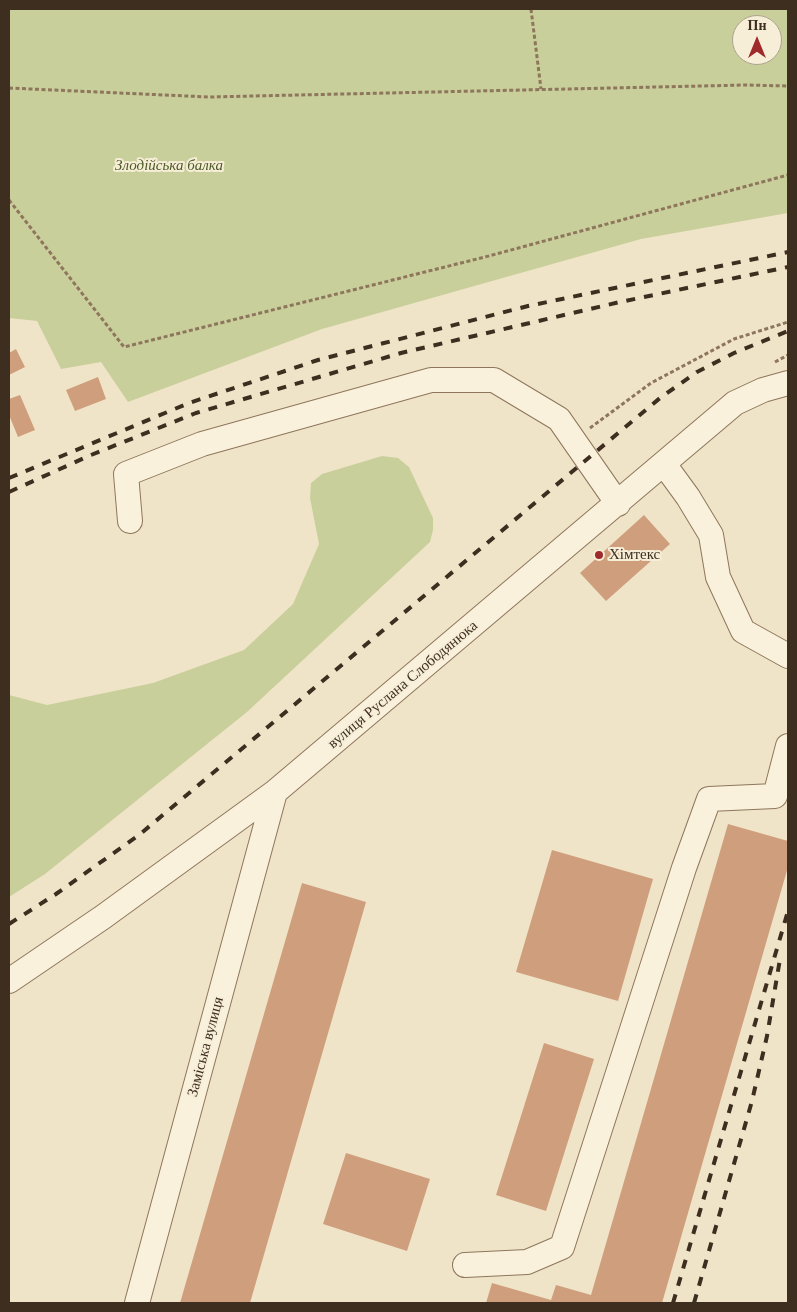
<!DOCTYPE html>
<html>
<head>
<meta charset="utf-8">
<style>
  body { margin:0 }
  #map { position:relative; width:797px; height:1312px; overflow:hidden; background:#f0e4c8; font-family:Georgia,serif }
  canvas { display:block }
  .frame { position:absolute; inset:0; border:10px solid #3d2e20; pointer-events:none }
  .north { position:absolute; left:732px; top:15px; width:50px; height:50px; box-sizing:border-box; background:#f7eed8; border:1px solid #ada18e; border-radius:50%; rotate:0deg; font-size:14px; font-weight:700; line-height:20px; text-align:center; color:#3d2e20 }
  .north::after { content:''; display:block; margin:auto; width:18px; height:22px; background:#9e2a2b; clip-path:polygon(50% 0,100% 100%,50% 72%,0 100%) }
</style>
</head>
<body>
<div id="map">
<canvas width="797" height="1312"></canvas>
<div class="frame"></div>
<div class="north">Пн</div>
</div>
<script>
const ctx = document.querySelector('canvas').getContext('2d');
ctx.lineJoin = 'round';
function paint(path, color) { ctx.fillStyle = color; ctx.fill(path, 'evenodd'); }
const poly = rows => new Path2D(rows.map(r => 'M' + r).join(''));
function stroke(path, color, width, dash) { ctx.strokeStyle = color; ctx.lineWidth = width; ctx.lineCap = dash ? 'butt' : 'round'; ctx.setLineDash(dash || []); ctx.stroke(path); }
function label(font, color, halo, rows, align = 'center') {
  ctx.font = font + ' Georgia,serif'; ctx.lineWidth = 4; ctx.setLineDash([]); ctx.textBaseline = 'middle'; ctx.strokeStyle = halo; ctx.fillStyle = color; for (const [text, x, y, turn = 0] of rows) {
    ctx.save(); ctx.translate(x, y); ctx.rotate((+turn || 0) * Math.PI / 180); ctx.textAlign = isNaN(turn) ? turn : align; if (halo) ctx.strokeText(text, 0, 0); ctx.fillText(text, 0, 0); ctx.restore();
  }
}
const green = poly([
  [9,9,788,9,788,213,641,239,322,329,128,402,101,362,61,369,37,321,9,318],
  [742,25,772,25,772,55,742,55],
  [382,456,398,458,409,467,433,518,433,530,430,542,247,712,45,874,9,897,9,695,47,705,153,683,244,650,293,604,319,544,310,498,311,483,322,474]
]);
const building = poly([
  [16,349,25,367,9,375,9,353],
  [98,377,106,399,75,411,66,390],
  [20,395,35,430,18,437,9,415,9,399],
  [644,515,670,544,606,601,580,573],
  [728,824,788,841,788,867,662,1303,486,1303,492,1283,551,1300,556,1285,591,1295],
  [552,850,653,879,618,1001,516,972],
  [302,883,366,902,250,1303,180,1303],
  [544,1043,594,1059,546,1211,496,1195],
  [346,1153,430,1179,407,1251,323,1224]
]);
const path = poly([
  [531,9,541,89],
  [9,88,209,97,746,85,788,86],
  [9,200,124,347,485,257,788,175],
  [775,362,788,355],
  [590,428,651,383,734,339,788,322]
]);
const minor = poly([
  [664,464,688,497,711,535,718,577,743,631,788,656],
  [130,521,126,474,202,444,431,380,494,380,559,419,618,504],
  [9,981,103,917,275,792,735,403,763,390,788,383],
  [465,1265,527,1262,562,1247,684,868,709,799,775,796,788,746],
  [137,1303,275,792]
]);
const rail = poly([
  [9,478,189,403,318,360,528,306,788,252],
  [9,492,91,455,196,413,401,353,620,302,788,267],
  [9,924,56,894,139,835,660,398,697,372,734,353,788,331],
  [673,1303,788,911],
  [694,1303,752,1101,767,1036,780,959]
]);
const markers = [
  [599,555,5,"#9e2a2b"]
];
const parkNames = [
  ["Злодійська балка",169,166]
];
const poiNames = [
  ["Хімтекс",609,555]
];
const streetNames = [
  ["вулиця Руслана Слободянюка",403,685,-40],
  ["Заміська вулиця",206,1047,-75]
];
paint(green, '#c9cf9b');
paint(building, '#cf9f7d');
stroke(minor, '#8d765c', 26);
stroke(path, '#8d765c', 3, [4, 2.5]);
stroke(minor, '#faf1dc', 24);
stroke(rail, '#3d2e20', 4, [9, 9]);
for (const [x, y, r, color] of markers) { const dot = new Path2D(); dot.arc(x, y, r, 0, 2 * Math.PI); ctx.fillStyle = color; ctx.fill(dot); stroke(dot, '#f7eed8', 2); }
label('italic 15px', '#4d5a26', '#f7eed8', parkNames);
label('15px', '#3d2e20', '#f7eed8', poiNames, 'left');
label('15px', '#3d2e20', '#f7eed8', streetNames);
</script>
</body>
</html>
